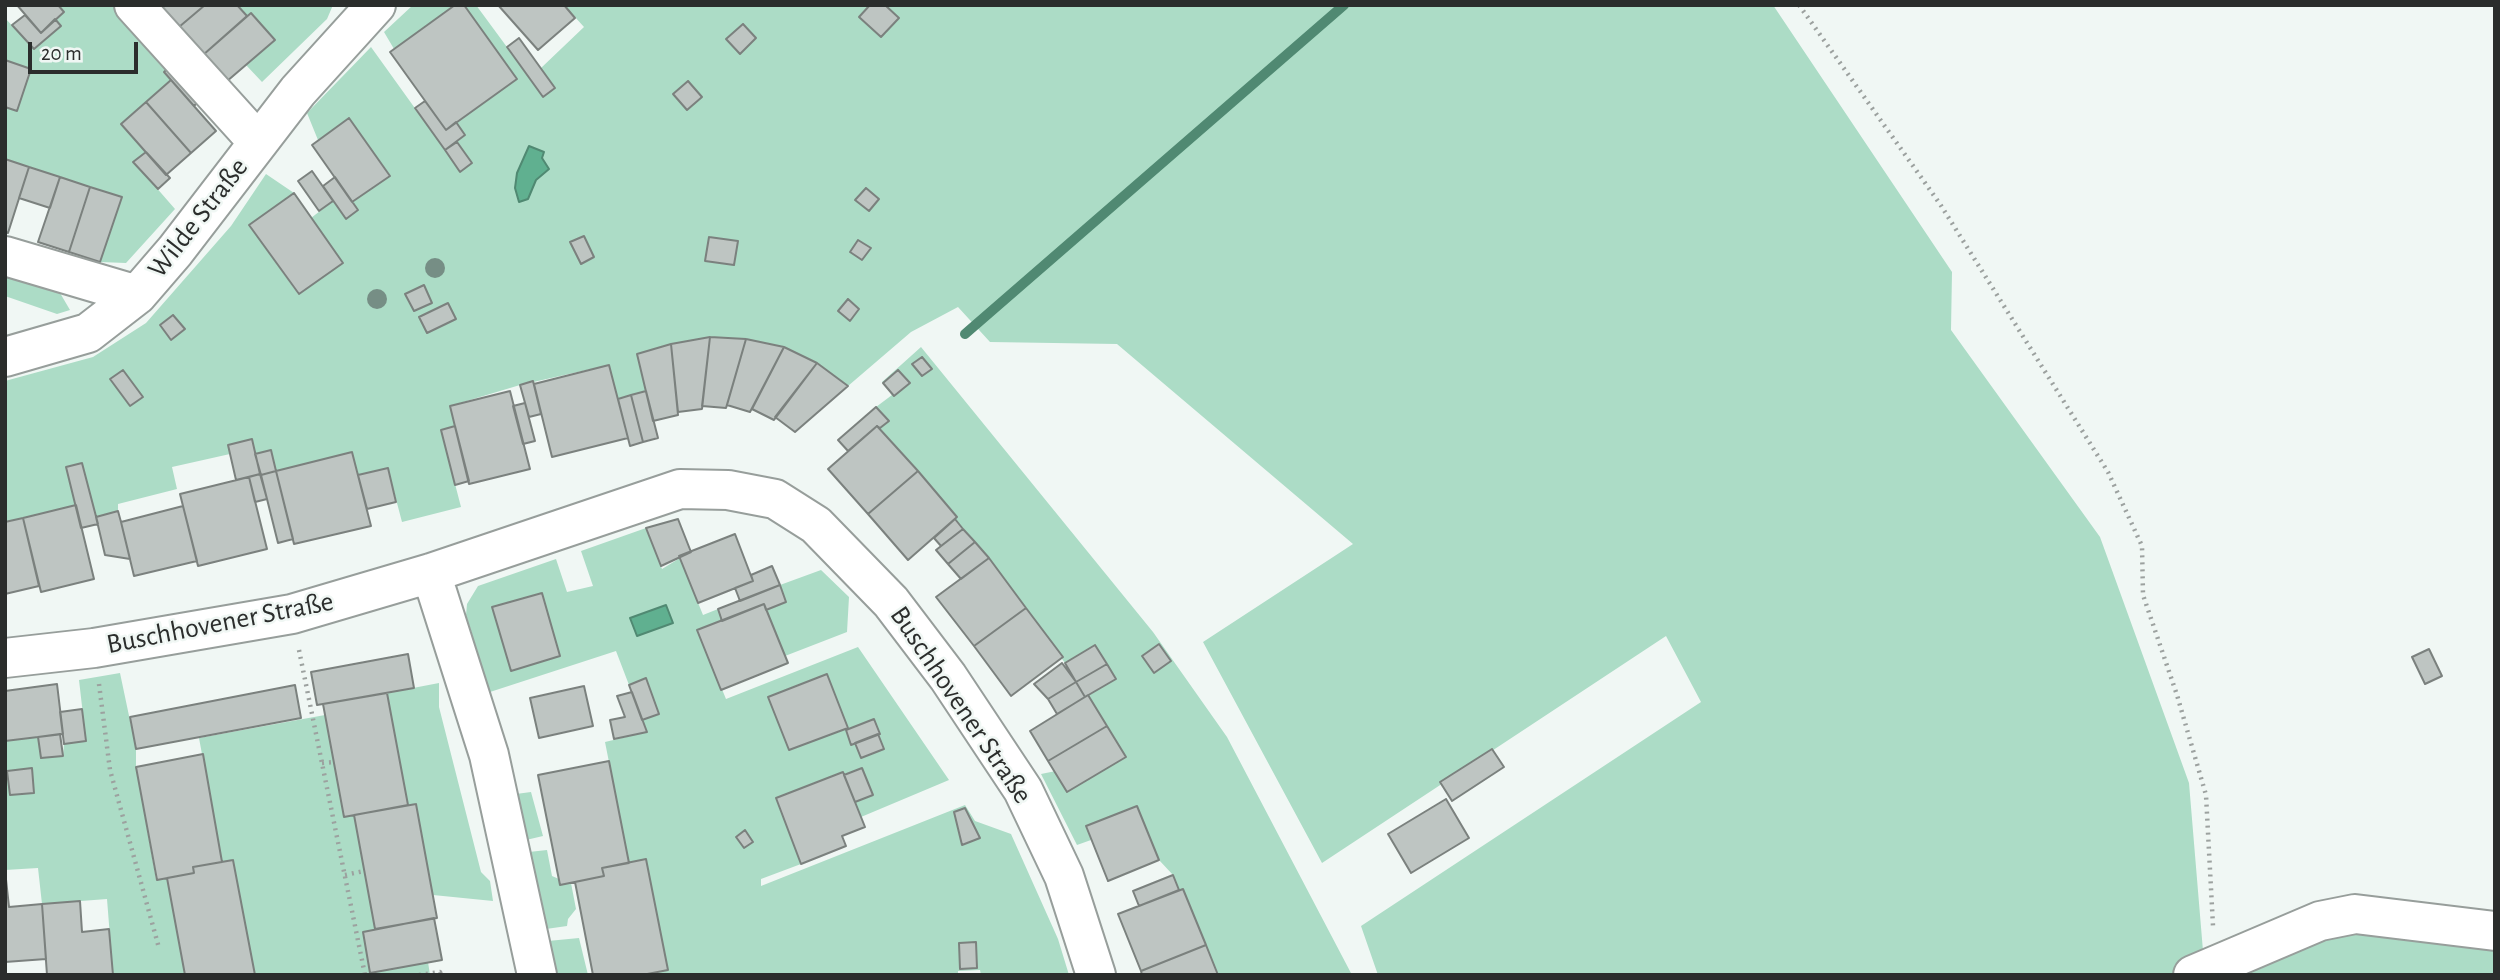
<!DOCTYPE html>
<html>
<head>
<meta charset="utf-8">
<style>
  body { margin:0 }
  #map { position:relative; width:2500px; height:980px; overflow:hidden; background:#f0f7f4; font-family:"Alegreya Sans",sans-serif }
  canvas { display:block }
  .frame { position:absolute; inset:0; border:7px solid #2b2d2c; pointer-events:none }
  .scale { position:absolute; left:28px; top:42px; width:110px; height:32px; box-sizing:border-box; border:4px solid #2b2d2c; border-top:0; padding-left:9px; font-size:21px; line-height:24px; white-space:nowrap; color:#2b2d2c; -webkit-text-stroke:5px #f0f7f4; paint-order:stroke }
</style>
</head>
<body>
<div id="map">
<canvas width="2500" height="980"></canvas>
<div class="frame"></div>
<div class="scale">20 m</div>
</div>
<script>
const ctx = document.querySelector('canvas').getContext('2d');
ctx.lineJoin = 'round';
function paint(path, color) { ctx.fillStyle = color; ctx.fill(path, 'evenodd'); }
const poly = rows => new Path2D(rows.map(r => 'M' + r).join(''));
function stroke(path, color, width, dash) { ctx.strokeStyle = color; ctx.lineWidth = width; ctx.lineCap = dash ? 'butt' : 'round'; ctx.setLineDash(dash || []); ctx.stroke(path); }
function label(font, color, halo, rows, align = 'center') {
  ctx.font = font + ' "Alegreya Sans",sans-serif'; ctx.lineWidth = 5; ctx.setLineDash([]); ctx.textBaseline = 'middle'; ctx.strokeStyle = halo; ctx.fillStyle = color; for (const [text, x, y, turn = 0] of rows) {
    ctx.save(); ctx.translate(x, y); ctx.rotate((+turn || 0) * Math.PI / 180); ctx.textAlign = isNaN(turn) ? turn : align; if (halo) ctx.strokeText(text, 0, 0); ctx.fillText(text, 0, 0); ctx.restore();
  }
}
const green = poly([
  [58,5,126,5,177,60,164,72,171,80,121,124,146,152,134,162,175,209,126,263,100,262,121,197,5,159,5,107,17,111,31,69,5,60,5,18,34,49,61,26,55,19,64,12],
  [237,5,333,5,327,19,262,82,246,65,274,40,252,13,247,16],
  [413,5,454,7,394,49,384,32],
  [464,5,476,5,543,96,555,88,541,68,584,27,564,5,1773,5,1952,272,1951,330,2100,537,2189,783,2205,975,1378,975,1361,926,1701,702,1666,636,1322,863,1203,642,1353,544,1117,344,990,342,958,307,911,332,848,386,817,363,784,347,746,339,710,337,637,354,646,391,618,399,609,365,520,385,450,406,455,426,441,430,461,507,402,522,388,469,358,475,352,452,276,471,271,450,255,454,251,439,228,445,230,454,172,467,177,489,118,504,118,511,96,517,82,463,66,467,76,505,5,522,5,381,93,357,146,323,231,226,266,174,294,193,249,225,298,294,343,263,311,218,333,201,346,219,358,210,352,202,390,175,349,119,318,140,307,113,371,47,460,171,472,163,457,142,465,135,456,122,517,79],
  [5,268,53,281,70,310,57,314,5,296],
  [921,347,1153,632,1227,737,1352,975,1218,975,1183,889,1179,890,1173,875,1159,860,1137,806,1086,826,1091,840,1077,845,1041,774,1125,757,1088,695,1115,679,1095,645,1065,663,989,558,955,519,957,516,880,428,889,421,876,407,892,395,882,382],
  [646,528,662,569,680,558,703,615,718,609,722,621,698,631,726,699,858,647,949,780,861,817,855,802,873,794,862,768,776,798,801,864,761,879,761,886,965,805,975,821,1011,834,1058,939,1069,975,981,975,980,970,958,971,958,975,642,975,668,969,646,860,629,863,605,742,647,732,616,651,490,692,466,615,467,604,478,586,556,559,567,592,593,586,581,551],
  [541,593,560,656,511,671,492,607],
  [821,570,849,597,847,632,785,656,766,610,786,602,780,585],
  [120,673,136,749,136,767,156,879,167,878,185,975,113,975,107,899,42,904,38,868,5,870,5,741,38,737,41,758,63,756,64,744,86,741,79,680],
  [439,683,439,707,481,872,490,881,493,901,433,895,416,804,408,805,387,693],
  [325,715,344,816,354,815,375,929,363,932,370,973,428,962,430,975,255,975,231,861,222,862,199,738],
  [531,792,543,836,526,840,516,794],
  [547,850,552,876,559,879,560,885,571,883,576,909,568,919,567,926,546,929,529,852],
  [2350,930,2495,942,2495,975,2222,975],
  [579,938,588,975,554,975,548,941]
]);
const water = poly([
  [529,146,544,152,542,158,549,169,536,180,528,199,519,202,515,188,517,173,529,146],
  [666,605,673,623,637,636,630,618,666,605]
]);
const stream = poly([
  [965,334,1344,5]
]);
const building = poly([
  [17,5,58,5,64,12,41,33,17,5],
  [160,5,205,5,179,27,160,5],
  [205,5,237,5,247,16,203,55,179,27,205,5],
  [464,5,517,79,446,130,390,52,455,5,464,5],
  [498,5,564,5,575,18,538,50,498,5],
  [870,5,885,5,899,18,881,37,859,17,870,5],
  [251,13,275,40,226,82,203,55,251,13],
  [25,15,41,33,55,19,61,26,34,49,12,25,25,15],
  [743,24,756,38,740,54,726,39,743,24],
  [519,38,555,88,543,97,507,47,519,38],
  [5,60,31,69,17,111,5,107,5,60],
  [177,60,206,94,194,106,164,72,177,60],
  [171,80,216,131,191,153,146,102,171,80],
  [688,81,702,97,687,110,673,94,688,81],
  [425,101,446,130,456,122,465,135,445,150,415,108,425,101],
  [146,102,191,153,166,175,121,124,146,102],
  [349,118,390,176,352,202,312,145,349,118],
  [457,142,472,163,460,172,445,150,457,142],
  [146,152,170,178,158,189,133,162,146,152],
  [5,159,29,167,8,233,5,232,5,159],
  [29,167,60,177,50,208,19,198,29,167],
  [312,171,333,201,319,211,298,181,312,171],
  [60,177,90,187,69,252,38,242,60,177],
  [335,177,358,210,346,219,323,186,335,177],
  [90,187,122,197,100,262,69,252,90,187],
  [866,188,879,199,869,211,855,200,866,188],
  [294,193,343,263,299,294,249,225,294,193],
  [584,236,594,257,581,264,570,242,584,236],
  [709,237,738,241,734,265,705,261,709,237],
  [858,240,871,248,862,260,850,252,858,240],
  [424,285,432,303,414,311,405,294,424,285],
  [848,299,859,309,850,321,838,311,848,299],
  [448,303,456,319,427,333,419,317,448,303],
  [173,315,185,329,171,340,160,325,173,315],
  [710,337,746,339,726,408,702,406,710,337],
  [710,337,702,409,678,412,671,344,710,337],
  [746,339,784,347,750,412,727,405,746,339],
  [671,344,678,415,653,421,637,354,671,344],
  [784,347,817,363,774,420,752,409,784,347],
  [922,357,932,369,922,376,912,364,922,357],
  [817,363,848,386,795,432,775,417,817,363],
  [609,365,628,438,552,457,534,384,609,365],
  [123,370,143,397,130,406,110,379,123,370],
  [898,370,910,383,894,396,883,383,898,370],
  [533,381,541,414,529,417,520,385,533,381],
  [510,391,530,469,469,484,450,406,510,391],
  [646,391,658,438,643,442,631,395,646,391],
  [631,395,643,442,630,446,618,399,631,395],
  [525,403,535,441,523,444,513,406,525,403],
  [876,407,889,421,880,428,877,426,848,451,838,440,876,407],
  [455,426,469,481,455,485,441,430,455,426],
  [877,426,918,471,868,514,828,469,877,426],
  [252,439,260,474,236,480,228,445,252,439],
  [271,450,276,471,261,475,255,454,271,450],
  [352,452,371,526,294,544,276,471,352,452],
  [82,463,98,524,81,528,66,467,82,463],
  [388,468,396,502,367,509,358,475,388,468],
  [276,471,293,539,278,543,261,475,276,471],
  [918,471,957,517,908,560,868,514,918,471],
  [260,474,267,499,255,502,249,477,260,474],
  [249,477,267,549,198,566,180,494,249,477],
  [76,505,94,579,41,592,23,518,76,505],
  [183,506,197,561,134,576,121,522,183,506],
  [118,511,121,522,130,559,105,555,96,517,118,511],
  [23,518,39,586,5,594,5,522,23,518],
  [678,519,691,552,661,566,646,528,678,519],
  [955,519,963,529,941,546,934,538,955,519],
  [963,529,975,542,948,564,936,550,963,529],
  [735,534,753,581,698,603,679,556,735,534],
  [975,542,989,558,961,579,948,564,975,542],
  [989,558,1026,608,974,646,936,597,989,558],
  [772,566,780,585,740,601,735,588,753,581,751,575,772,566],
  [780,585,786,602,766,610,764,604,722,621,718,609,780,585],
  [542,593,560,656,511,671,492,607,542,593],
  [764,604,788,663,721,690,697,630,764,604],
  [1026,608,1063,657,1011,696,974,646,1026,608],
  [1159,644,1171,661,1154,673,1142,656,1159,644],
  [1095,645,1107,664,1076,682,1065,663,1095,645],
  [2429,649,2442,676,2425,684,2412,657,2429,649],
  [408,654,414,688,317,705,311,672,408,654],
  [1062,663,1076,682,1048,699,1034,684,1062,663],
  [1107,664,1116,679,1085,697,1076,682,1107,664],
  [827,674,848,728,789,750,768,697,827,674],
  [646,678,659,714,642,720,629,685,646,678],
  [1076,682,1085,697,1057,714,1048,699,1076,682],
  [57,684,63,734,5,741,5,691,57,684],
  [295,685,301,718,136,749,130,717,295,685],
  [584,686,593,726,539,738,530,698,584,686],
  [632,692,647,732,614,739,610,720,625,717,617,696,632,692],
  [387,693,408,805,344,817,323,704,387,693],
  [1088,695,1107,726,1048,761,1030,731,1088,695],
  [82,709,86,741,64,744,60,712,82,709],
  [874,719,880,734,851,745,846,730,874,719],
  [1107,726,1126,757,1067,792,1048,761,1107,726],
  [60,734,63,756,41,758,38,737,60,734],
  [878,734,884,749,861,758,855,743,878,734],
  [1492,749,1504,767,1452,801,1440,782,1492,749],
  [203,754,222,862,193,867,194,873,157,880,136,767,203,754],
  [609,761,629,863,602,868,604,876,560,885,538,775,609,761],
  [32,768,34,793,10,795,7,771,32,768],
  [862,768,873,795,855,802,844,775,862,768],
  [843,772,865,827,842,836,846,846,801,864,776,798,843,772],
  [1446,799,1469,838,1411,873,1388,834,1446,799],
  [416,804,437,918,375,929,354,815,416,804],
  [1137,806,1159,860,1108,881,1086,826,1137,806],
  [965,808,980,838,962,845,954,812,965,808],
  [745,830,753,842,744,848,736,837,745,830],
  [646,859,668,970,642,975,593,975,575,882,604,876,602,868,646,859],
  [233,860,255,975,185,975,167,878,194,873,193,867,233,860],
  [5,870,9,907,42,904,46,959,5,962,5,870],
  [1173,875,1179,890,1139,906,1133,891,1173,875],
  [1183,889,1206,945,1141,971,1118,914,1183,889],
  [80,901,82,932,109,929,113,975,47,975,42,904,80,901],
  [434,918,442,960,370,973,363,932,434,918],
  [976,942,977,968,960,969,959,943,976,942],
  [1206,945,1218,975,1142,975,1141,971,1206,945]
]);
const path = poly([
  [1799,5,1940,204,2108,472,2142,546,2143,595,2177,695,2206,795,2213,926],
  [299,650,365,975],
  [99,684,110,770,159,948],
  [322,763,334,762],
  [345,875,364,871],
  [419,975,440,972,441,975]
]);
const minor = poly([
  [134,5,257,141],
  [5,256,137,295],
  [5,357,88,333,137,295,175,251,298,91,376,5],
  [431,573,489,755,537,975],
  [5,658,94,648,292,614,431,573,680,489,728,490,775,499,816,525,891,602,948,677,1023,790,1064,876,1096,975],
  [2193,975,2320,921,2355,914,2495,931]
]);
const trees = [
  [435,268],
  [377,299]
];
const streetNames = [
  ["Wilde Straße",198,218,-52],
  ["Buschhovener Straße",220,623,-11],
  ["Buschhovener Straße",961,705,56]
];
paint(green, '#acdcc6');
paint(water, '#60b090');
stroke(water, '#508972', 2);
stroke(stream, '#508972', 10);
paint(building, '#bec5c2');
stroke(building, '#7b817e', 2);
stroke(minor, '#979e9b', 42);
stroke(path, '#9ca19f', 4.5, [2, 5]);
stroke(minor, '#fff', 38);
ctx.fillStyle = '#768e85';
for (const [x, y] of trees) { ctx.beginPath(); ctx.arc(x, y, 10, 0, 2 * Math.PI); ctx.fill(); }
label('28px', '#2b2d2c', '#f0f7f4', streetNames);
</script>
</body>
</html>
